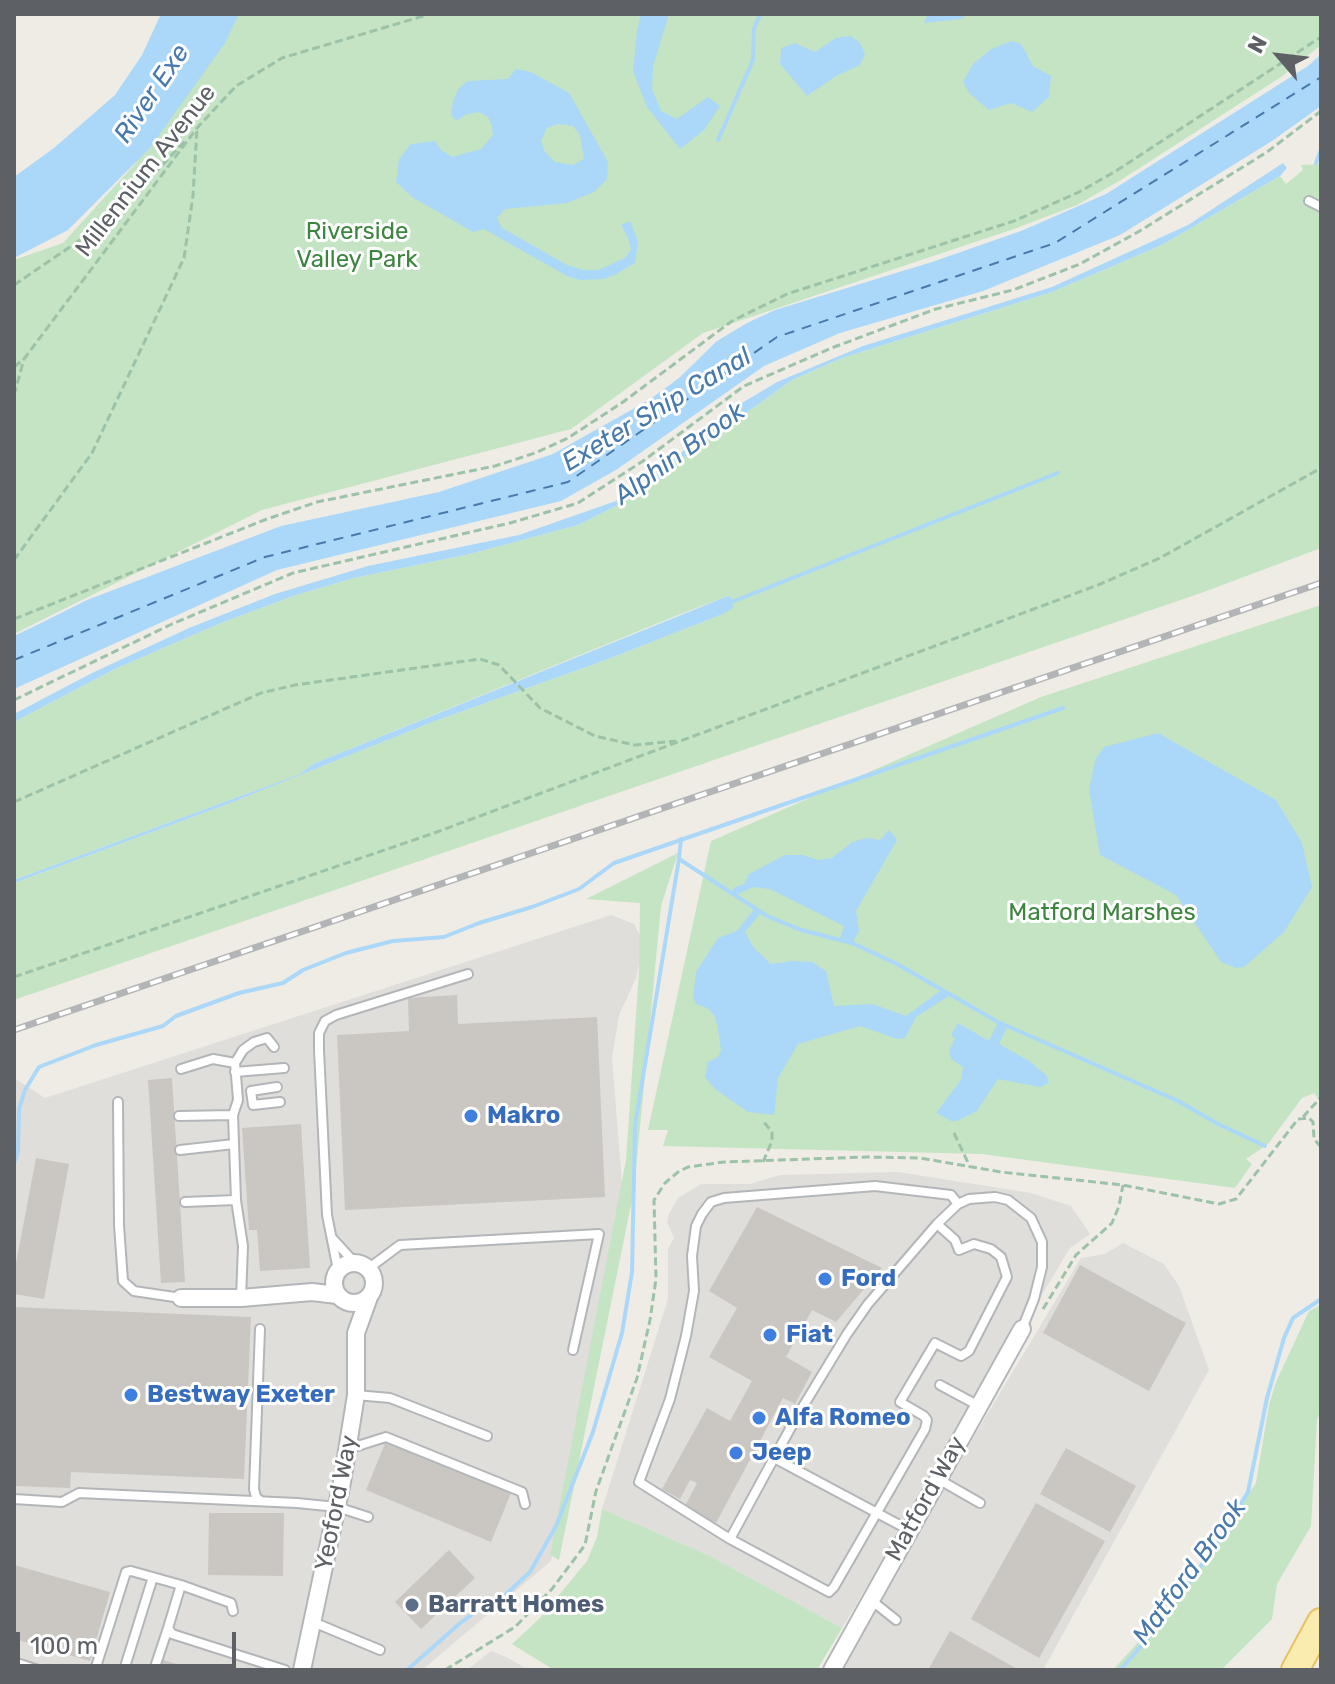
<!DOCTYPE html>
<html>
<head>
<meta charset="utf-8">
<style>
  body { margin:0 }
  #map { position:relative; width:1335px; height:1684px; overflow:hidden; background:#eeece5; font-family:Rubik,sans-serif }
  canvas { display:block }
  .frame { position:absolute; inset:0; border:16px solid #5d6165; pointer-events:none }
  .north { position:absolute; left:1239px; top:16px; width:80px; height:80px; -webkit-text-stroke:6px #fff; paint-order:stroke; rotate:298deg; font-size:22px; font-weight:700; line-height:32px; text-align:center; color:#5d6165 }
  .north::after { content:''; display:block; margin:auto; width:28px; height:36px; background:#5d6165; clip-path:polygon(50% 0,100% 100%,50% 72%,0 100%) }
  .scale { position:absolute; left:16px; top:1632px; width:220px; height:36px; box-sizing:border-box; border:4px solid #5d6165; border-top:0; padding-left:10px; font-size:24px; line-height:28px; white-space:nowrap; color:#5d6165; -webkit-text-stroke:6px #fff; paint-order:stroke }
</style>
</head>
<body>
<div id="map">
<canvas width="1335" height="1684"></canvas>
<div class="frame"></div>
<div class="north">N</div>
<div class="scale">100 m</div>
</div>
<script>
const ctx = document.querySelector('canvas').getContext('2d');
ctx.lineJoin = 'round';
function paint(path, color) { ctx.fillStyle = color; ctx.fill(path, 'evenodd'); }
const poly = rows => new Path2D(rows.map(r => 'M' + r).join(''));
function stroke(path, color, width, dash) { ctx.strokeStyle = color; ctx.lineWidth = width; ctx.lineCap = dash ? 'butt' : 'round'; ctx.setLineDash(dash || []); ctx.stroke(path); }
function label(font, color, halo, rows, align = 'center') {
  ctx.font = font + ' Rubik,sans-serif'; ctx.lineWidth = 6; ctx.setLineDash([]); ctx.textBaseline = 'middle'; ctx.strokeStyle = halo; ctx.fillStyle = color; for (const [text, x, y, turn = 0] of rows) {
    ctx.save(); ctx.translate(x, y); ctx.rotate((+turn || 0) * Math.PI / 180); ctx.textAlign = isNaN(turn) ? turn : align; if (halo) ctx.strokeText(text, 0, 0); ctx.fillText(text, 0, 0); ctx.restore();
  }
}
const industrial = poly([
  [611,915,634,924,644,942,636,978,619,1015,612,1058,623,1196,551,1561,422,1670,14,1670,14,1078,45,1098],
  [898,1172,1031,1193,1071,1206,1090,1234,1070,1248,842,1628,710,1556,602,1509,668,1299,668,1249,674,1238,667,1222,669,1214,678,1198,701,1184,750,1184,780,1175],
  [1123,1243,1164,1264,1179,1286,1209,1370,1043,1670,834,1670,1081,1258,1105,1254],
  [491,1651,506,1657,529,1670,467,1670]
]);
const green = poly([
  [233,14,1321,14,1321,45,1281,77,1121,180,1077,205,1014,229,703,333,571,429,262,510,14,634,14,260,63,243,135,164],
  [1321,164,1321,548,1201,593,14,1000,14,883,225,805,435,721,603,661,723,614,732,598,728,596,678,615,313,764,300,774,14,880,14,722,115,669,221,623,296,595,354,578,470,554,578,525,646,491,679,461,792,380,842,358,1052,292,1162,245,1280,176,1286,184,1303,170,1301,165],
  [1321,605,1321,1103,1314,1093,1302,1098,1268,1144,1246,1159,1252,1164,1235,1188,982,1154,663,1146,668,1130,648,1130,711,841,1041,697],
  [678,853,661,906,634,1190,559,1560,550,1555,626,1160,639,972,640,903,586,899],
  [1321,1305,1321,1410,1317,1420,1311,1526,1277,1584,1272,1619,1221,1670,1113,1670,1179,1597,1256,1483,1269,1405,1276,1382,1309,1311],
  [602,1509,710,1556,842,1628,817,1670,554,1670,512,1644,540,1618,587,1561,597,1537]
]);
const water = poly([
  [161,14,239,14,225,43,149,149,68,230,14,258,14,177,54,148,115,95,142,55],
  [641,14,669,14,653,66,652,89,661,111,677,119,708,97,720,106,704,130,680,149,647,107,633,71,637,31],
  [928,14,968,14,961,19,924,23],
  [851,36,860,43,865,54,860,65,836,76,807,96,780,64,781,48,795,43,815,52,836,38],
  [1011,41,1021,44,1033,66,1051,76,1049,97,1032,112,1011,103,989,110,970,94,963,82,973,64,990,50],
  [1321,54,1321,106,1272,141,1120,235,983,291,840,333,764,366,616,470,561,501,277,570,14,689,14,636,41,623,87,600,281,526,439,492,553,454,649,400,679,378,717,341,747,323,775,310,932,262,1021,231,1106,194,1308,66],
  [516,69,531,72,569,93,608,162,607,179,594,192,567,203,505,209,497,218,502,228,567,265,583,270,598,270,625,258,631,249,628,238,621,225,630,221,638,242,635,263,616,274,604,279,580,280,567,276,484,229,473,232,412,197,396,182,399,159,411,144,435,141,441,150,452,157,481,149,493,135,491,124,488,117,478,112,465,115,456,121,451,115,453,101,459,88,468,81,508,79],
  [558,124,573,126,580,135,584,159,573,165,555,162,545,152,541,141,547,128],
  [1283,163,1287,168,1280,176,1162,245,1052,292,842,358,792,380,679,461,646,491,578,525,470,554,354,578,296,595,221,623,115,669,14,722,14,714,92,673,189,628,275,594,368,566,519,535,616,501,646,482,737,406,777,382,863,346,1052,287,1188,225],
  [728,596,732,598,733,608,723,614,603,661,435,721,225,805,14,883,14,880,300,774,313,764],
  [1158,733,1276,800,1302,843,1312,887,1284,932,1244,967,1236,968,1221,962,1176,895,1100,855,1089,789,1096,758,1104,747],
  [889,830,897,840,856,911,859,931,852,943,840,939,844,926,770,889,753,887,736,895,732,893,735,887,744,884,749,874,785,855,803,855,818,860,832,858,852,842,867,838,880,840],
  [755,908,761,913,745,932,754,948,771,964,793,961,812,962,826,971,834,1006,872,1004,906,1016,943,989,952,994,916,1017,905,1038,897,1039,860,1026,798,1044,778,1078,774,1115,748,1112,715,1089,705,1077,708,1062,718,1057,721,1050,717,1024,714,1015,707,1008,696,1004,693,997,696,972,718,938,737,931],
  [998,1022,1008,1025,999,1044,1029,1061,1046,1075,1049,1083,1040,1087,998,1079,977,1111,957,1121,951,1121,936,1113,961,1080,963,1067,951,1059,949,1051,955,1039,951,1035,958,1023,989,1041]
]);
const stream = poly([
  [718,140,753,60,754,29,760,14],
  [1316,163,1321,150],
  [729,603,1058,473],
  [681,839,679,859,767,916,801,930,852,943,897,964,998,1022,1178,1101,1218,1124,1265,1146],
  [14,1164,18,1151,19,1109,25,1090,39,1067,96,1045,163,1026,176,1016,239,993,283,983,303,970,346,953,393,941,444,937,479,923,532,907,579,889,614,863,1063,708],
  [407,1670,459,1624,482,1607,503,1597,530,1572,556,1526,593,1432,622,1333,632,1272,635,1125,679,859],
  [1120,1670,1153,1632,1213,1549,1248,1492,1267,1398,1284,1338,1293,1318,1321,1299]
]);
const ferry = poly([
  [14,660,265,557,568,482,777,337,1055,243,1321,77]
]);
const building = poly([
  [457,995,458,1024,597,1017,605,1197,345,1210,337,1035,409,1031,408,998],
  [172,1078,185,1282,161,1283,148,1080],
  [301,1124,310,1268,260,1271,257,1230,249,1230,242,1128],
  [36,1158,69,1164,44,1299,14,1294,14,1274],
  [757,1207,882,1268,836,1322,812,1310,786,1357,812,1372,795,1404,783,1398,716,1523,685,1506,697,1483,690,1480,680,1499,662,1489,707,1408,730,1421,752,1381,709,1357,737,1308,709,1291],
  [1080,1265,1186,1323,1149,1391,1043,1333],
  [14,1307,251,1317,244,1479,71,1472,70,1488,14,1486],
  [386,1441,511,1493,491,1542,366,1490],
  [1066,1448,1136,1486,1110,1532,1040,1494],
  [1036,1503,1105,1541,1039,1658,971,1619],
  [209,1513,284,1513,283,1576,208,1575],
  [449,1550,475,1578,421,1629,395,1602],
  [14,1565,110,1592,90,1661,14,1639],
  [950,1631,1019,1670,928,1670],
  [163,1660,193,1669,193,1670,160,1670]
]);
const path = poly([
  [14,285,111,219,186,140],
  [14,367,24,359,197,128,236,86,282,58,430,14],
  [14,395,24,359],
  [14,560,92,453,184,258,193,196,197,128],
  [14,619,267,519,317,502,495,466,535,453,568,438,623,402,732,321,787,294,1014,221,1079,192,1116,171,1321,37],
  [14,700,172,624,293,573,510,523,578,503,643,461,744,386,834,347,936,309,1013,290,1080,264,1138,232,1267,152,1321,111],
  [14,802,261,693,295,685,480,659,499,665,540,708,595,736,635,745,676,741],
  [14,977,437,832,1098,585,1160,558,1321,468],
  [1303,1117,1321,1097],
  [954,1133,970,1167],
  [763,1162,772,1141,772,1132,763,1121],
  [1043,1309,1076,1255,1112,1223,1119,1206,1123,1185],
  [445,1670,515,1627,552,1589,585,1545,596,1491,637,1378,650,1320,656,1279,654,1200,665,1183,678,1172,688,1167,724,1162,867,1157,920,1158,1001,1172,1123,1185,1219,1204,1236,1199,1298,1119,1309,1118,1313,1122,1314,1139,1321,1147]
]);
const service = poly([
  [1309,201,1321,207],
  [181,1069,213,1059,235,1063],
  [235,1072,284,1068],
  [277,1087,251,1091,253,1105,280,1102],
  [118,1102,119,1225,123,1281,134,1291,181,1298],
  [179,1116,233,1115],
  [180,1150,234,1144],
  [185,1202,236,1200],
  [333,1239,354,1262],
  [369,1268,400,1245,599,1234,573,1350],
  [338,1270,327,1215,319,1050,319,1033,325,1021,336,1015,468,974],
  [241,1298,243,1246,236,1200,233,1115,238,1100,235,1063,243,1050,254,1042,267,1038,274,1047],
  [260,1329,254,1489,256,1497,261,1501],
  [940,1385,979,1406],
  [356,1395,390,1398,487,1436],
  [348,1449,386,1437,522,1492,525,1504],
  [774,1458,730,1539,829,1592,834,1587,925,1429,927,1420,924,1416,900,1402,935,1343,961,1356,969,1351,1007,1277,1001,1257,991,1249,974,1244,959,1250,955,1240,937,1224],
  [938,1479,980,1503],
  [14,1499,62,1502,79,1493,297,1503,337,1507,368,1517],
  [909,1530,774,1458,796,1418,847,1334,868,1304,937,1224,958,1204,969,1199,995,1197,1008,1200,1031,1218,1042,1242,1042,1267,1034,1299,1022,1329],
  [730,1539,639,1482,670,1399,686,1336,694,1291,692,1256,696,1226,702,1214,711,1202,724,1198,875,1186,951,1195,958,1204],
  [181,1585,168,1628,172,1634,285,1670],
  [871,1600,896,1620],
  [313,1622,380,1650],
  [14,1662,38,1670],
  [95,1670,126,1572,131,1571,181,1585,231,1603,233,1611],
  [124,1670,153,1577],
  [154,1670,168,1628]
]);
const minor = poly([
  '334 1283a20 20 0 1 1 40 0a20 20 0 1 1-40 0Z',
  [181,1298,241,1298,312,1292,337,1295],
  [302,1670,342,1482,356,1395,356,1333,369,1297],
  [832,1670,1022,1329]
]);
const primary = poly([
  [1295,1670,1321,1622]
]);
const rail = poly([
  [14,1030,1321,583]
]);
const markers = [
  [471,1116,8,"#3f7fe0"],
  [825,1279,8,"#3f7fe0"],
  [770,1335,8,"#3f7fe0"],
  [131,1395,8,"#3f7fe0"],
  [759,1418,8,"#3f7fe0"],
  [736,1453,8,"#3f7fe0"],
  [412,1605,8,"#5c6f8a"]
];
const streetNames = [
  ["Millennium Avenue",146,171,-52],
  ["Matford Way",926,1499,-61],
  ["Yeoford Way",337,1503,-79]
];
const parkNames = [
  ["Riverside",357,232],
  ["Valley Park",357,260],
  ["Matford Marshes",1102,913]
];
const shopNames = [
  ["Makro",487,1116],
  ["Ford",841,1279],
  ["Fiat",786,1335],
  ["Bestway Exeter",147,1395],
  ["Alfa Romeo",775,1418],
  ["Jeep",752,1453]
];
const serviceNames = [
  ["Barratt Homes",428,1605]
];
const waterNames = [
  ["River Exe",152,94,-56],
  ["Exeter Ship Canal",657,410,-31],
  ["Alphin Brook",680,454,-36],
  ["Matford Brook",1190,1572,-54]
];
paint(industrial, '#e0deda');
paint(green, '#c4e4c4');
paint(water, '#abd8f9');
stroke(stream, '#abd8f9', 4);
stroke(ferry, '#4879ab', 2, [10, 8]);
paint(building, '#cac7c2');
stroke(service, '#b3b6b9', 12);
stroke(minor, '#b3b6b9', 20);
stroke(primary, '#e8c165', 30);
stroke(path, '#9cc2a7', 3, [8, 4]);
stroke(service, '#fff', 8);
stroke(minor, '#fff', 16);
stroke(primary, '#faecaf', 26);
stroke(rail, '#b3b4b5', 7);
stroke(rail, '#fff', 4, [12]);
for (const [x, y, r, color] of markers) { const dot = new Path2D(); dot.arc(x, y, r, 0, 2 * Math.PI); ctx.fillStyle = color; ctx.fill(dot); stroke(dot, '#fff', 3); }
label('24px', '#5d6165', '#fff', streetNames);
label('24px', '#3c853e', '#fff', parkNames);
label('bold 24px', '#366cbe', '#fff', shopNames, 'left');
label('bold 24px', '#4e5e75', '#fff', serviceNames, 'left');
label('italic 26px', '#4879ab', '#fff', waterNames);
</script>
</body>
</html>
